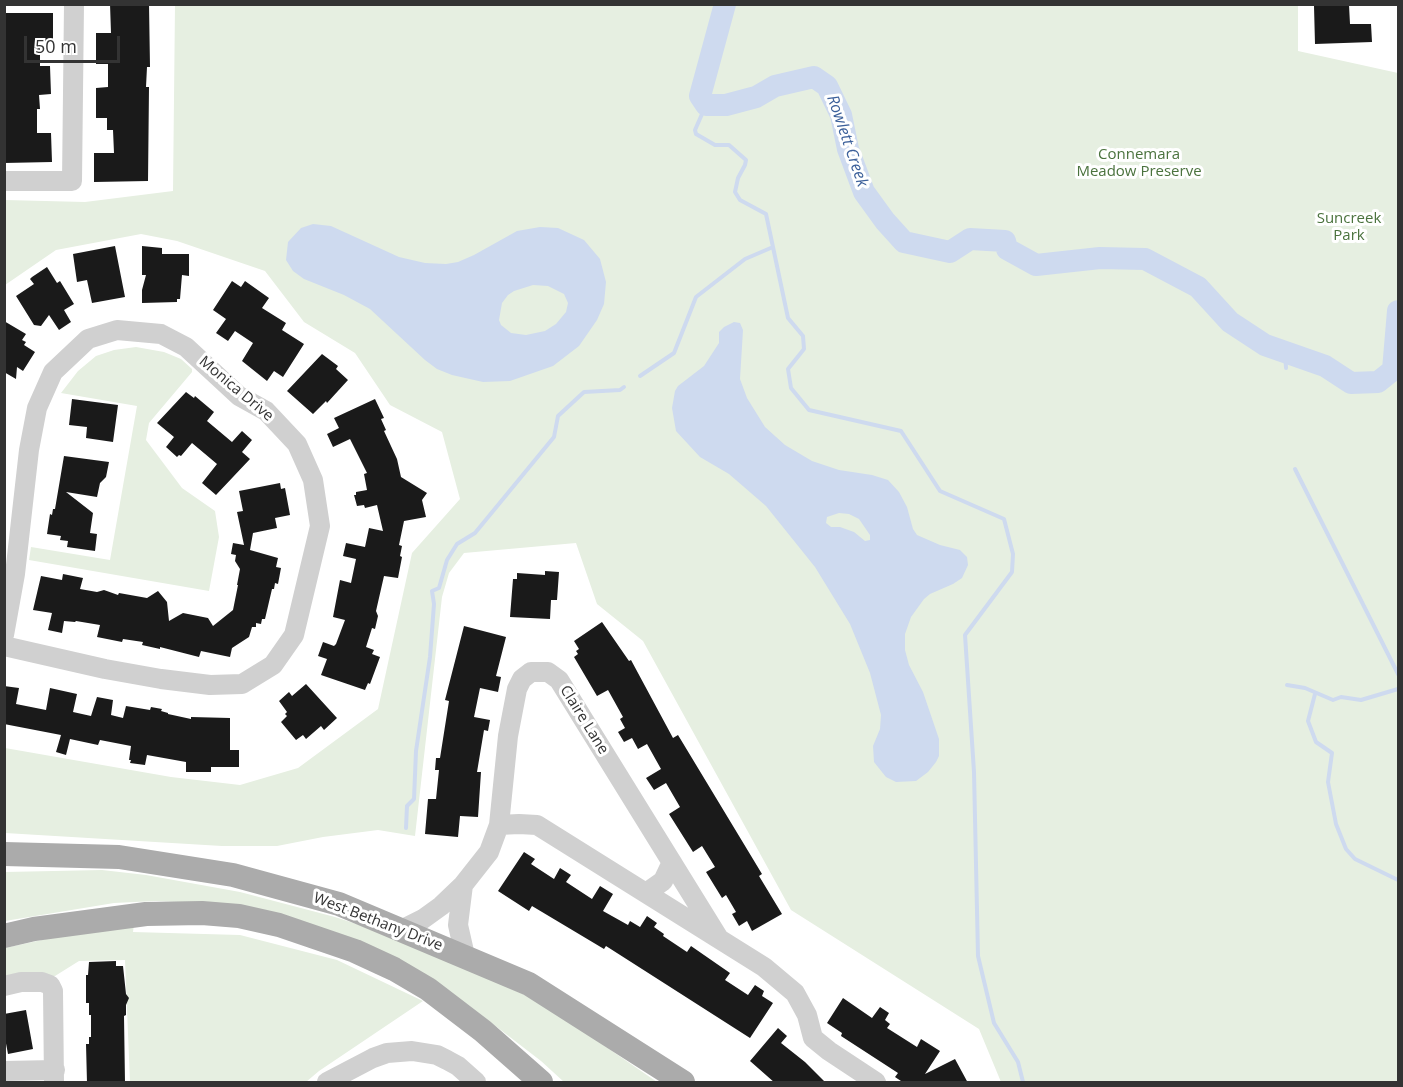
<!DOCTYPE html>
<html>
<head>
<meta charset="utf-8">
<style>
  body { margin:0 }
  #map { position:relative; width:1403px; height:1087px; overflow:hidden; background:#fff; font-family:"Open Sans",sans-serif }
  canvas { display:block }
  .frame { position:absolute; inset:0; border:6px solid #333; pointer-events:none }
  .scale { position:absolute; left:24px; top:36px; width:96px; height:27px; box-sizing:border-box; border:3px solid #333; border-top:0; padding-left:8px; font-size:18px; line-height:21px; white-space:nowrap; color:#333; -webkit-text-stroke:4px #fff; paint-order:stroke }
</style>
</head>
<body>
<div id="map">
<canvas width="1403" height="1087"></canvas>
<div class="frame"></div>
<div class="scale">50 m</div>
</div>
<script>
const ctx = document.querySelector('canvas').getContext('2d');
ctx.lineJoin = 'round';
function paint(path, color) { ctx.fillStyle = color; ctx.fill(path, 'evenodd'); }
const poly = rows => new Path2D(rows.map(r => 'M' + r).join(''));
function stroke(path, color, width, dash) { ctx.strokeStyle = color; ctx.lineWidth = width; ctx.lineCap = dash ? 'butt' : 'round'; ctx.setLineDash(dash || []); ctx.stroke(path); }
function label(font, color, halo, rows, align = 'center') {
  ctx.font = font + ' "Open Sans",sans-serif'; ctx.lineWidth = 6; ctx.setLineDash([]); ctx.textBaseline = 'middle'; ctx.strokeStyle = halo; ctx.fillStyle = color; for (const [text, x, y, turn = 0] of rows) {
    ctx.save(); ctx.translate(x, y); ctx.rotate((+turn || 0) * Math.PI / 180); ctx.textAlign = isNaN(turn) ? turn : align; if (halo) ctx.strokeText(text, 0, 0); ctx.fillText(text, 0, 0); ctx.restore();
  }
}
const green = poly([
  [175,5,1298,5,1298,51,1398,73,1398,1082,1001,1082,979,1029,791,910,643,641,597,604,576,543,464,553,449,573,442,597,415,836,378,830,323,837,277,846,222,846,5,833,5,748,171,777,240,785,298,768,378,709,412,553,460,499,442,432,390,405,355,353,304,322,265,271,177,241,141,234,56,250,5,285,5,200,85,202,173,191],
  [136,347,164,352,181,359,192,369,192,372,149,423,146,440,182,488,215,511,219,537,209,591,29,560,31,547,110,560,137,406,61,393,78,371,96,356,114,350],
  [102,870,146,875,240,892,335,917,387,934,541,1002,657,1082,564,1082,541,1061,467,1004,200,903,156,901,114,903,5,921,5,872],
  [134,924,133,932,240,935,337,960,423,1001,319,1071,306,1082,130,1082,125,960,79,961,55,976,16,977,5,980,5,948,101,927]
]);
const water = poly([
  [313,224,331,226,399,257,425,263,446,264,458,262,474,255,517,231,540,227,558,228,584,240,600,259,606,282,604,304,597,320,579,346,553,366,510,381,483,382,452,375,437,369,425,360,370,309,344,295,304,279,293,271,286,260,288,242,301,228],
  [533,285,548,286,564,294,568,303,566,312,556,324,545,331,526,335,511,333,501,325,499,320,502,303,508,295,514,291],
  [734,322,740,323,743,330,740,379,747,398,765,427,785,445,812,461,839,470,872,475,888,480,899,492,907,507,913,529,917,535,940,545,960,550,967,557,968,565,962,578,953,584,930,594,924,599,911,617,905,634,905,650,909,665,923,692,939,739,939,756,936,762,928,772,916,781,896,782,886,777,874,762,873,746,880,729,881,715,870,673,850,624,815,567,766,506,729,474,700,457,676,431,672,408,675,391,678,386,704,366,719,343,719,332,724,327],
  [839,513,849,514,859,519,870,535,870,540,865,541,854,532,840,527,831,527,826,523,827,517]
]);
const stream = poly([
  [706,105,695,130,696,134,715,145,729,145,746,160,745,165,738,178,735,192,740,200,766,214,788,318,803,336,804,349,788,369,791,388,809,410,901,431,940,491,1004,519,1013,554,1012,572,965,635,974,772,978,956,994,1023,1018,1062,1023,1082],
  [1285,352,1286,368],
  [640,376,674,353,696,297,745,259,773,247],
  [1295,469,1398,674],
  [1287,685,1305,688,1333,700,1341,697,1361,700,1398,689],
  [1315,694,1308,721,1316,742,1332,753,1328,782,1336,824,1346,849,1355,859,1398,880],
  [406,828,407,806,414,799,416,751,430,657,434,604,432,591,439,588,447,560,457,544,475,533,554,437,558,416,584,392,620,390,624,387]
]);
const river = poly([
  [725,4,700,96,706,105,726,105,756,97,775,86,814,77,827,86,841,115,848,149,864,192,885,221,904,242,950,252,970,239,1005,241,1007,249,1036,265,1100,258,1145,259,1198,287,1230,322,1265,345,1325,366,1351,383,1378,382,1393,370,1398,311]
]);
const building = poly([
  [110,4,149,4,150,67,147,67,146,87,149,87,148,181,94,182,94,153,114,153,113,130,107,130,107,118,96,118,96,88,108,87,108,64,96,64,96,33,111,33],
  [1349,5,1350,24,1371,24,1372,42,1315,44,1314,6],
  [4,13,53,13,53,43,40,43,40,66,50,66,51,94,39,95,40,109,37,109,37,133,51,133,52,162,4,163],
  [115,246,125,297,92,303,87,280,77,282,73,254],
  [142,246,162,248,162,254,189,254,189,276,182,275,180,299,177,299,177,302,142,303,142,290,146,275,142,275],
  [47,267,57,283,60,281,74,304,64,310,71,322,59,330,49,315,41,326,34,325,16,296,34,284,30,279,32,277],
  [232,281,241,287,245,281,269,298,262,308,286,323,282,330,304,344,283,377,274,371,267,381,242,361,253,343,235,331,228,341,216,333,226,319,213,310],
  [4,321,26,334,22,340,26,342,24,345,35,352,23,371,17,367,16,379,4,372],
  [322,354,338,366,336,369,348,380,327,403,326,401,313,414,287,391],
  [186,392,194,398,195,396,214,412,207,421,232,442,242,431,252,440,242,452,250,459,216,495,202,483,217,464,192,443,181,456,179,455,177,457,166,447,174,437,157,423],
  [72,399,118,405,113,442,86,438,87,427,69,425],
  [375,399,384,418,381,419,386,430,384,431,397,459,401,477,427,493,422,500,426,517,404,521,399,545,402,546,400,556,402,557,398,578,384,576,376,611,378,616,375,629,372,628,366,647,374,650,372,654,380,657,370,684,368,683,365,690,321,675,327,659,318,656,323,642,334,646,336,644,345,620,333,617,340,580,351,583,356,559,343,556,346,543,365,547,369,528,383,531,377,505,365,508,364,505,357,506,354,495,356,495,356,492,367,490,364,474,367,473,350,439,333,447,327,434,339,428,334,418],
  [64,456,109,462,106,477,100,483,97,497,66,492,93,513,90,533,97,534,95,551,67,547,68,541,60,540,61,536,47,534,50,514,52,515,53,509,55,509],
  [280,483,281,489,285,488,290,515,275,518,277,528,253,533,250,550,278,558,276,567,281,568,278,584,275,583,274,589,272,589,265,619,262,619,261,624,256,623,256,627,252,627,249,637,232,648,230,657,201,651,199,657,160,647,160,649,142,645,143,642,123,639,122,642,97,637,100,625,76,621,75,622,64,621,62,633,48,630,52,613,33,610,41,576,62,580,63,574,83,578,80,589,97,592,104,590,118,595,119,593,147,598,158,591,167,602,169,621,183,613,208,618,213,626,233,610,238,585,237,585,240,569,235,561,236,555,231,554,233,543,244,545,237,512,243,511,239,491],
  [545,571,559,572,557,600,551,600,550,619,510,617,513,579,517,579,517,573,545,575],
  [602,622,629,661,631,660,673,738,678,735,762,874,759,876,782,914,752,931,747,921,739,926,732,914,736,912,726,895,722,898,706,872,715,867,702,846,693,852,669,814,680,807,666,783,654,790,646,778,661,769,647,744,638,749,632,738,624,742,618,732,625,728,620,719,623,717,608,690,597,696,574,657,578,654,576,651,579,649,574,641],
  [464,626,506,637,496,676,501,677,498,692,480,688,474,717,490,720,488,731,484,730,477,772,481,772,478,817,460,816,458,837,425,834,428,799,436,799,439,770,435,770,436,758,440,758,449,701,445,700],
  [306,684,337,718,324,730,321,726,306,739,303,735,296,740,281,722,287,716,285,714,287,712,279,701,289,692,292,696],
  [4,686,19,688,16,704,46,710,50,688,77,694,73,712,91,716,97,697,113,700,111,715,123,718,126,706,150,710,151,707,162,709,161,711,168,713,168,714,191,719,191,717,230,718,230,750,239,750,239,767,211,767,211,772,186,772,186,762,147,755,145,765,130,763,131,760,129,760,131,746,100,740,98,745,70,739,66,755,56,752,61,735,4,724],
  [524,852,535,859,531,864,554,879,560,868,571,875,566,882,592,899,600,886,613,894,603,911,628,925,630,921,640,927,647,916,657,923,654,927,664,934,663,936,687,952,691,946,730,973,725,980,748,995,755,985,764,991,762,996,773,1003,750,1038,606,946,604,949,532,906,529,911,498,891],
  [116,961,116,966,123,966,126,994,129,998,126,1005,126,1015,124,1016,125,1083,87,1083,86,1044,89,1044,89,1037,91,1037,91,1015,89,1015,89,1003,86,1003,86,975,88,975,89,962],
  [843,998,872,1018,880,1007,889,1013,885,1020,890,1024,887,1028,917,1047,921,1039,940,1051,925,1074,955,1059,968,1083,904,1083,895,1077,898,1073,841,1036,842,1033,827,1023],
  [26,1010,33,1049,8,1054,4,1033,4,1014],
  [778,1028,787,1036,781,1043,805,1062,826,1083,775,1083,750,1061]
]);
const minor = poly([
  [4,181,72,181,74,4],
  [4,635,15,574,29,450,37,408,53,372,88,339,117,330,161,334,186,347,239,396,266,411,297,444,313,480,320,526,294,635,273,665,242,684,210,685,161,679,105,669,4,646],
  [499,825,519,824,537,825,764,967,795,993,807,1015,813,1038,829,1051,876,1082],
  [463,885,458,925,465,956],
  [646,893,663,881,672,862],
  [401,930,423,919,441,906,463,885,489,852,499,825,508,736,517,689,522,679,531,672,548,672,559,680,718,937],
  [4,986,21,982,42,982,50,985,53,991,54,1082],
  [4,1071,55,1070],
  [327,1082,373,1058,387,1053,412,1051,437,1055,447,1060,458,1066,476,1082]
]);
const major = poly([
  [4,854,119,857,233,875,339,904,529,984,683,1082],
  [4,936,34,929,146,914,202,913,239,916,279,925,355,951,394,969,428,989,483,1031,541,1082]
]);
const parkNames = [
  ["Connemara",1139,155],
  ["Meadow Preserve",1139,172],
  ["Suncreek",1349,219],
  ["Park",1349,236]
];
const streetNames = [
  ["Monica Drive",236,389,40],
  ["Claire Lane",584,720,58],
  ["West Bethany Drive",378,922,21]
];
const waterNames = [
  ["Rowlett Creek",847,141,71]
];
paint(green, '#e6efe1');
paint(water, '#cedaef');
stroke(stream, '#cedaef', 4);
stroke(river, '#cedaef', 22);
paint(building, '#1a1a1a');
stroke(minor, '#d0d0d0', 20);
stroke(major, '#ababab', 24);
label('15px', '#4a723d', '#fff', parkNames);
label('15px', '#333', '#fff', streetNames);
label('italic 16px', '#3c609a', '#fff', waterNames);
</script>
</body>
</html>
